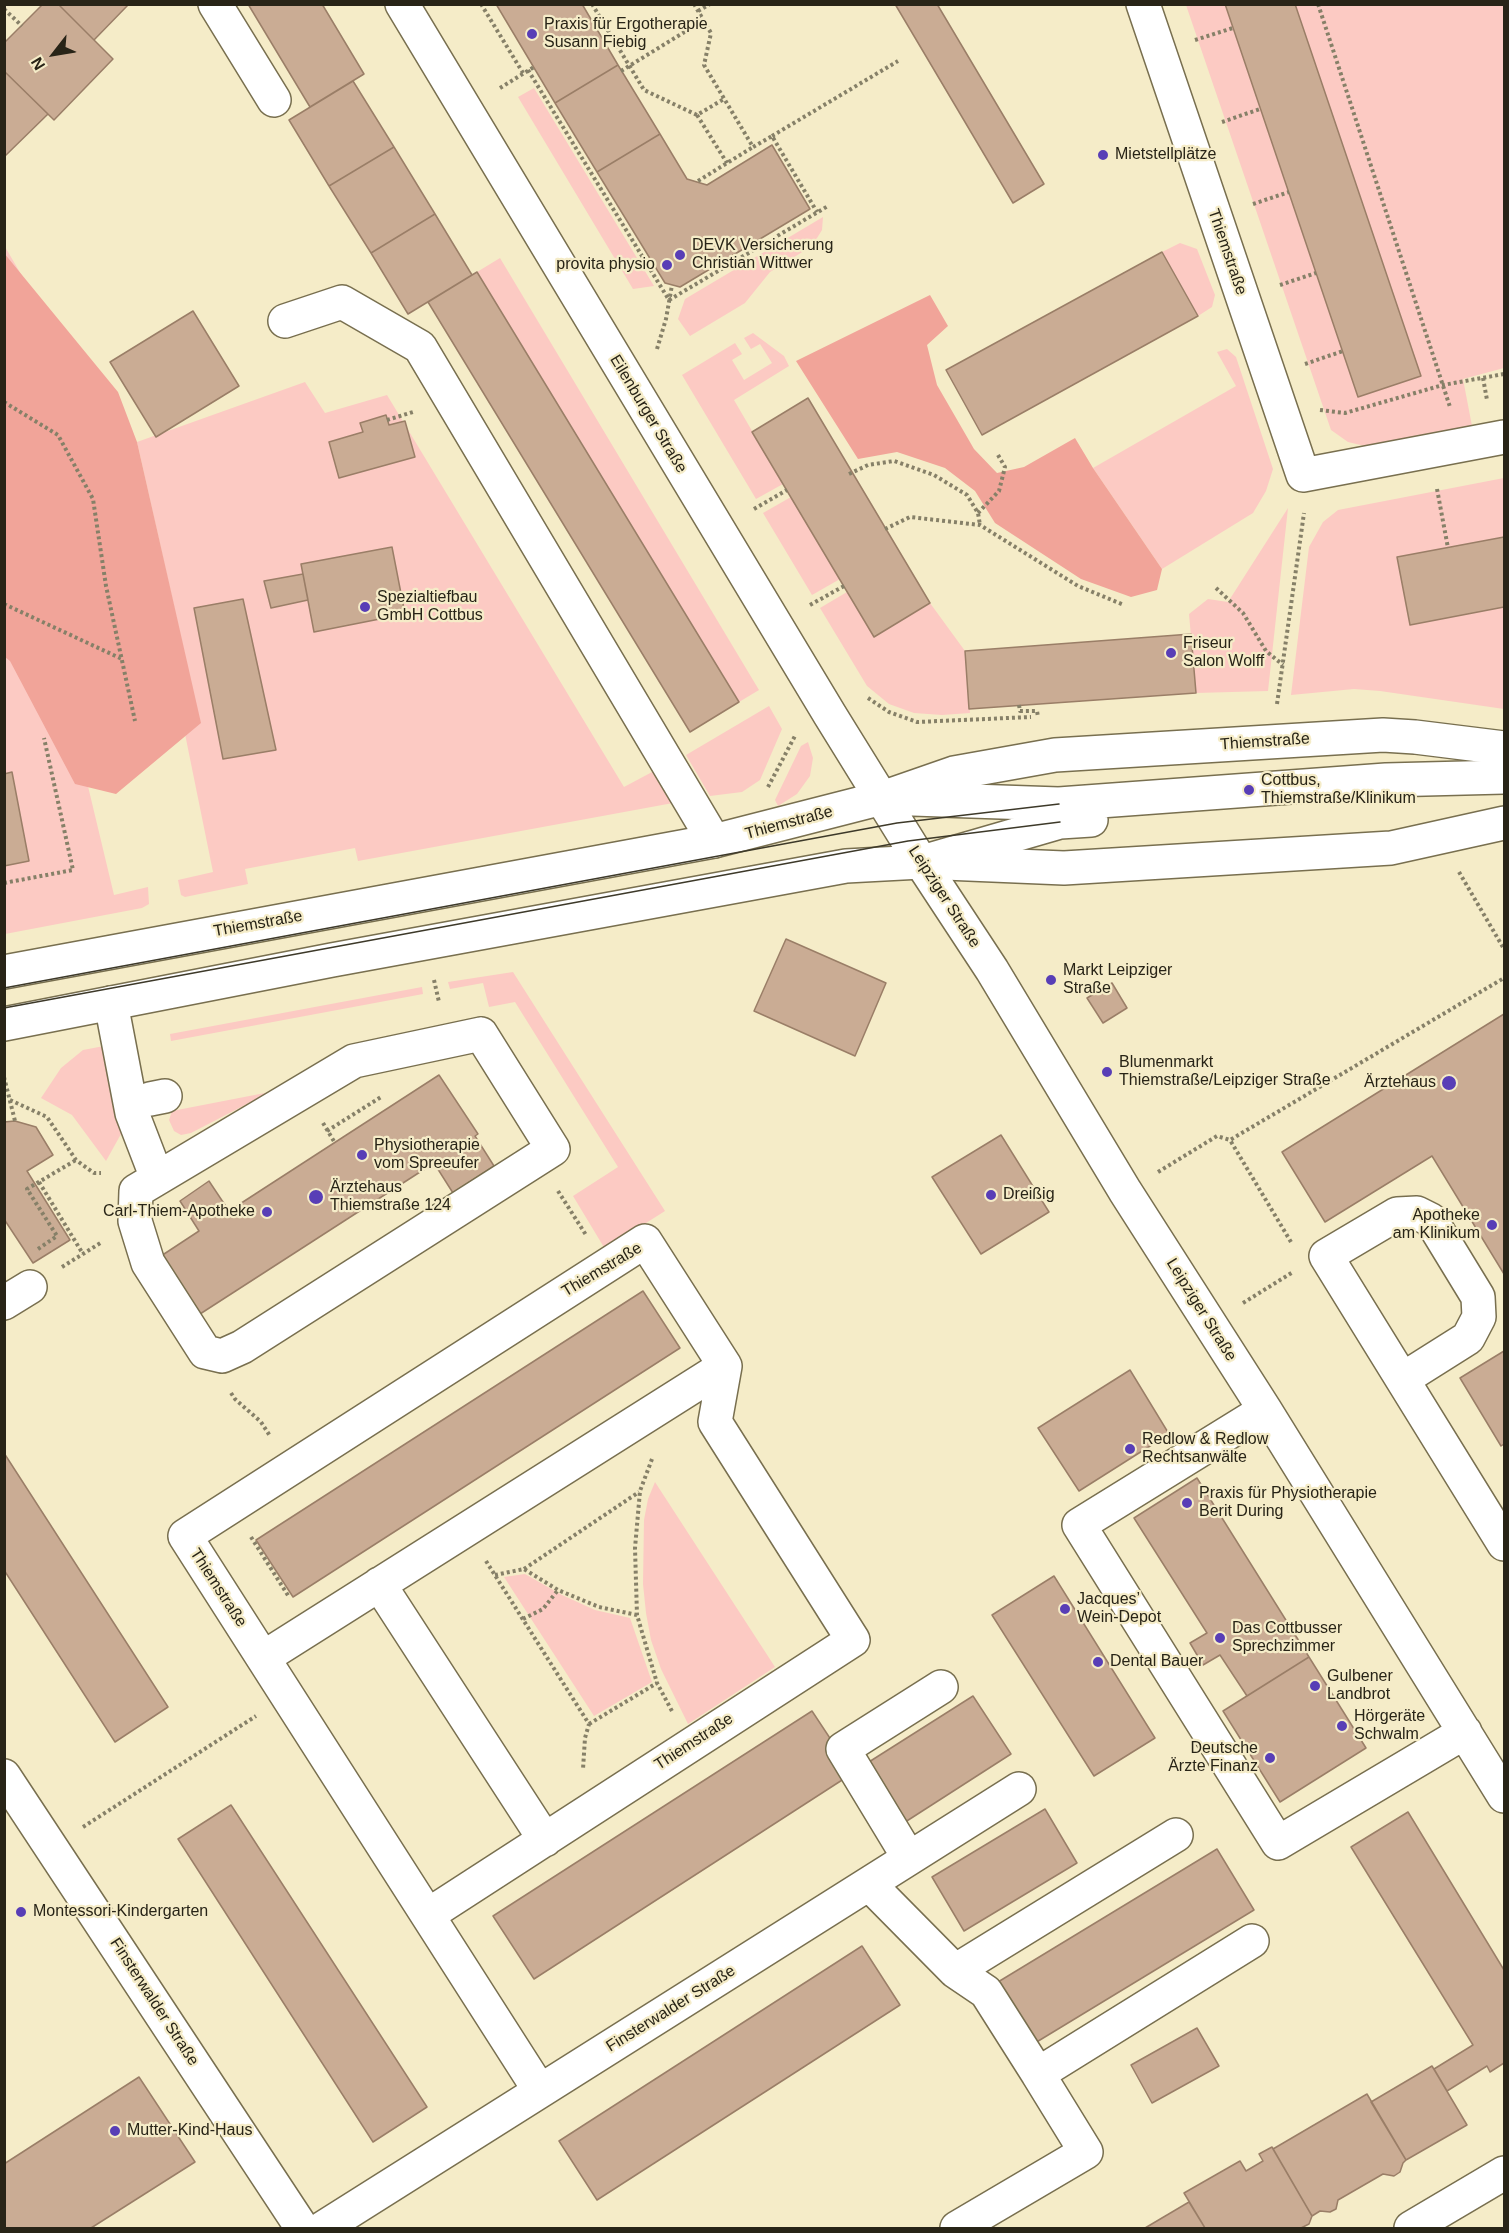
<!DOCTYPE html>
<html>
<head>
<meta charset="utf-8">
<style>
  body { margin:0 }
  #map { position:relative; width:1509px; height:2233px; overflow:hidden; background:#f5ecc8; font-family:Helvetica,sans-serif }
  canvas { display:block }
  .frame { position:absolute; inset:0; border:6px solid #282417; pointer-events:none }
  .north { position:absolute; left:24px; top:24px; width:60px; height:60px; -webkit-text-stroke:4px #f5ecc8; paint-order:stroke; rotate:239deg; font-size:16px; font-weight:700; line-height:24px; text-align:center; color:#282417 }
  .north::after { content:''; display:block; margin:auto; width:21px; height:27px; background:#282417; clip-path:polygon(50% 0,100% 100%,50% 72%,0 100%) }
</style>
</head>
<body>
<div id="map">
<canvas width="1509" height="2233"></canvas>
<div class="frame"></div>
<div class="north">N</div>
</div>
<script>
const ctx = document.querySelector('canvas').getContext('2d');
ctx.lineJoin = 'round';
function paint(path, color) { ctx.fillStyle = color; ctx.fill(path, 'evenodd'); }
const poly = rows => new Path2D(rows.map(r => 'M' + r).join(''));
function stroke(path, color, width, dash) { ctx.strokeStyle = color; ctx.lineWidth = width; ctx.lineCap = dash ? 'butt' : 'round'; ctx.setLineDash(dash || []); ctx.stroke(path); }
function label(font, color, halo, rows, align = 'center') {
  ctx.font = font + ' Helvetica,sans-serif'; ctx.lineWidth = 4.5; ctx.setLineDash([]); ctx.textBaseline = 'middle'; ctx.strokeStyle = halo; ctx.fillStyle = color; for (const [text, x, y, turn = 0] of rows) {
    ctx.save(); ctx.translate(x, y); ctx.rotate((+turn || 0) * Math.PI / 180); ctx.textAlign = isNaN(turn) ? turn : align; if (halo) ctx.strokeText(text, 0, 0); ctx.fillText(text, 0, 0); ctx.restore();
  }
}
const green = poly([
  [1186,5,1504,5,1504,368,1463,379,1472,426,1369,447,1348,442,1331,430],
  [534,88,654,286,633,289,518,97],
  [823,217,822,230,812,246,770,272,745,303,690,336,678,319,685,299],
  [1180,243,1197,249,1215,295,1212,307,1198,316,1162,252],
  [4,245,136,472,200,722,137,442,305,382,325,413,387,395,624,787,654,771,673,803,358,861,355,848,245,869,248,884,185,897,181,895,178,880,213,872,185,734,81,757,114,895,148,887,149,904,142,908,5,934,5,866,28,861,11,773,4,774],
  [500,258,759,690,739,702,477,272],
  [753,333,784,356,789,366,734,400,783,484,756,499,682,375,735,343,742,354,732,360,744,380,772,363,760,344,751,349,744,338],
  [1227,349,1236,357,1273,469,1266,491,1253,513,1162,569,1093,468,1236,386,1217,352],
  [1504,478,1504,709,1380,691,1354,689,1291,695,1309,547,1323,522,1338,510],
  [791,497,840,579,812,595,763,513],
  [1288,508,1268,691,1196,693,1189,614,1208,599,1228,602],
  [847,592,874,637,930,603,965,651,970,713,942,715,914,713,889,704,867,686,820,608],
  [769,706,782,729,760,780,742,792,710,796,686,755],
  [808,742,813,758,810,776,797,794,778,806,775,800,801,746],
  [513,972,665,1211,605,1249,573,1196,618,1167,515,1002,489,1007,483,983,450,989,448,982],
  [422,987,423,994,171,1041,170,1034],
  [104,1046,121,1134,106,1161,72,1115,41,1098,61,1068,83,1050],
  [270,1092,191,1133,181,1135,174,1131,169,1120,172,1111],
  [655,1482,775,1667,688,1724,661,1669,651,1640,646,1613,643,1584,644,1520,648,1499],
  [525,1574,562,1595,595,1610,630,1618,652,1682,594,1716,504,1577]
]);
const forest = poly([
  [4,253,118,392,137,442,201,723,116,794,75,784,10,661,5,657],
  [930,295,948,326,927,345,937,385,974,449,997,473,1024,467,1075,438,1093,468,1162,569,1157,590,1131,597,1081,579,995,523,975,491,945,468,897,452,858,459,796,361]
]);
const building = poly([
  [43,4,58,4,113,59,54,120,4,71,4,43,43,4],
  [58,4,127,4,128,5,94,40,58,4],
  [248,4,322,4,364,74,310,107,248,4],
  [496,4,582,4,618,65,555,103,496,4],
  [895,4,937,4,1044,184,1013,203,895,4],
  [1225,4,1295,4,1421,376,1358,397,1225,4],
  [618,65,660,134,597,172,555,103,618,65],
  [4,71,48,114,4,157,4,71],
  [353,81,394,147,329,186,289,120,353,81],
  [660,134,687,179,707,185,772,145,810,209,680,287,665,283,597,172,660,134],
  [394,147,435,214,371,253,329,186,394,147],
  [435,214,472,275,408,314,371,253,435,214],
  [1162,252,1198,316,982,435,946,370,1162,252],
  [477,272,739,702,690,732,428,302,477,272],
  [193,311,239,386,156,437,110,362,193,311],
  [808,398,930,603,874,637,752,432,808,398],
  [386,415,389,425,405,421,415,457,339,478,329,442,363,432,360,423,386,415],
  [1504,537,1504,607,1410,625,1397,557,1504,537],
  [392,547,405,614,314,632,301,564,392,547],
  [303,574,308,600,271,608,264,581,303,574],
  [243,599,276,750,223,759,194,608,243,599],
  [1191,634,1196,693,969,709,965,651,1191,634],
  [12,772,29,861,4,866,4,774,12,772],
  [786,939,886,983,855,1056,754,1011,786,939],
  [1112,983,1127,1008,1103,1023,1087,998,1112,983],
  [1504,1014,1504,1274,1432,1156,1325,1222,1282,1152,1504,1014],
  [439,1075,478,1134,475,1136,494,1166,453,1193,434,1163,200,1314,161,1256,199,1231,180,1201,209,1181,229,1211,439,1075],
  [15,1121,36,1127,53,1155,27,1171,70,1240,33,1263,4,1219,4,1122,15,1121],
  [1001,1135,1049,1212,981,1254,932,1177,1001,1135],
  [643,1291,680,1348,293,1597,256,1540,643,1291],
  [1504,1351,1504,1444,1501,1446,1460,1378,1504,1351],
  [1130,1370,1169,1434,1079,1491,1038,1428,1130,1370],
  [4,1453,168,1707,115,1742,4,1570,4,1453],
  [1197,1478,1309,1657,1247,1696,1220,1655,1203,1665,1190,1643,1207,1633,1134,1518,1197,1478],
  [1054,1576,1155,1738,1094,1776,992,1615,1054,1576],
  [1309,1657,1366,1748,1280,1802,1223,1711,1309,1657],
  [973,1696,1011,1754,899,1826,861,1767,973,1696],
  [812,1711,853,1773,534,1979,493,1916,812,1711],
  [231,1805,427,2107,373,2142,178,1839,231,1805],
  [1045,1809,1077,1863,964,1931,932,1877,1045,1809],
  [1408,1812,1504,1970,1504,2063,1490,2072,1487,2066,1447,2091,1434,2069,1473,2045,1351,1847,1408,1812],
  [1217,1849,1254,1910,1035,2043,998,1982,1217,1849],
  [862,1946,900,2005,597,2200,559,2141,862,1946],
  [1197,2028,1219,2066,1152,2103,1131,2065,1197,2028],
  [1432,2066,1467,2125,1406,2160,1371,2102,1432,2066],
  [139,2077,195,2162,91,2228,4,2228,4,2164,139,2077],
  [1367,2094,1406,2160,1403,2163,1400,2172,1394,2176,1383,2174,1338,2200,1336,2209,1330,2212,1320,2211,1312,2216,1273,2149,1367,2094],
  [1272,2147,1312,2216,1309,2224,1301,2228,1205,2228,1184,2193,1240,2161,1246,2171,1263,2161,1259,2154,1272,2147],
  [1189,2202,1205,2228,1145,2228,1189,2202]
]);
const path = poly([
  [481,4,523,73],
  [592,4,644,90,697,115,724,99],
  [694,4,711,33,704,65,753,147,772,136,817,212],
  [1318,4,1450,407],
  [4,9,22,26],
  [698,11,710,4],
  [1195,40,1233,28],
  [528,70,669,300],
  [621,71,704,20],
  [500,88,534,67],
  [697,115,727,163],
  [1222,122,1260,109],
  [772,136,898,61],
  [698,181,753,147],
  [1253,204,1289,192],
  [1280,285,1316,273],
  [669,300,828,206],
  [657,349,666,319,672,285],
  [1305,364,1343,351],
  [1483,378,1487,400],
  [4,402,58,435,93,499,106,586,135,721],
  [1320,410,1345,413,1443,385,1504,374],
  [387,420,413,412],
  [849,474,868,465,894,461,934,475,967,495,978,513,980,525],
  [1437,489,1448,548],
  [754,509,787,490],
  [978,513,999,491,1005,467,998,455],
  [885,529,910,517,980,525,1078,586,1124,605],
  [1216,588,1243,613,1266,651,1283,665],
  [4,604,122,659],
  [810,605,844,586],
  [868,698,889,712,917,722,1031,717],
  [1277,704,1304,513],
  [1019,705,1020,711,1037,711,1038,717],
  [768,787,796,734],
  [1459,872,1504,949],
  [4,883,73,870,44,738],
  [434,980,439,1002],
  [4,1077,15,1121],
  [10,1100,47,1117,76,1160,94,1173,101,1173],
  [323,1123,335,1143],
  [327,1131,381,1097],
  [1158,1172,1217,1136,1230,1140],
  [39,1182,83,1254],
  [558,1191,586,1235],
  [1291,1242,1230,1140,1504,978],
  [38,1249,57,1236,27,1189,76,1160],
  [62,1267,102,1242],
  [1243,1303,1293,1272],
  [231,1393,235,1399,261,1422,270,1436],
  [652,1459,640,1491,635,1548,637,1615,657,1683,673,1713],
  [251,1537,289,1597],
  [486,1561,589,1724,585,1738,583,1769],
  [524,1569,639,1492],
  [495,1575,524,1569,558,1590,599,1607,637,1615],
  [523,1619,543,1609,558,1590],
  [589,1724,657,1683],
  [83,1827,256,1716]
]);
const minor = poly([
  [215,4,274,100],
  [402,4,830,715,921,862,992,970,1125,1191,1265,1410,1504,1796],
  [1143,4,1303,475,1504,437],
  [285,321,342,302,420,347,714,841],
  [884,798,1059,804,1386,780,1504,777],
  [929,860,1060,822,1091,820],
  [111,1003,132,1113,157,1178],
  [481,1034,553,1149,242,1347,222,1356,205,1352,148,1263,135,1221,136,1191,354,1061,481,1034],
  [150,1099,165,1096],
  [4,1303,30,1287],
  [1403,1379,1468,1338,1479,1317,1478,1297,1431,1220,1417,1213,1397,1214,1326,1256,1504,1544],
  [1265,1410,1079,1525,1278,1843,1465,1732],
  [379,1584,545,1840],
  [263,1658,725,1366],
  [4,1776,302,2228],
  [909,1858,843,1749,941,1687],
  [869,1884,955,1971,986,1992,1038,2074,1252,1941],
  [428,1915,853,1640,715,1422,725,1366,645,1241,185,1536,540,2091],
  [955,1971,1176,1835],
  [323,2228,1019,1789],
  [957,2228,1086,2152,1038,2074],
  [1411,2228,1504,2173]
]);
const major = poly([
  [4,972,714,841,882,798,954,773,1055,755,1383,735,1415,737,1504,748],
  [4,1024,332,960,846,866,921,862,1064,868,1391,848,1504,823]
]);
const tram = poly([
  [4,988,897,823,1059,804],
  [4,1008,908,841,1060,822]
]);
const markers = [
  [532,34,6,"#583eb6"],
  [1103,155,6,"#583eb6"],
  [680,255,6,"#583eb6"],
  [667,265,6,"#583eb6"],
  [365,607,6,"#583eb6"],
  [1171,653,6,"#583eb6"],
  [1249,790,6,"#583eb6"],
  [1051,980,6,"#583eb6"],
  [1107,1072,6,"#583eb6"],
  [1449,1083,8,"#583eb6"],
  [362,1155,6,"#583eb6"],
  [991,1195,6,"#583eb6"],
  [316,1197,8,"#583eb6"],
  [267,1212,6,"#583eb6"],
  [1492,1225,6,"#583eb6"],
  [1130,1449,6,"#583eb6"],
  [1187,1503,6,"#583eb6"],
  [1065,1609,6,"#583eb6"],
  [1220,1638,6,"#583eb6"],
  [1098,1662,6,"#583eb6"],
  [1315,1686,6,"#583eb6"],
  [1342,1726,6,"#583eb6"],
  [1270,1758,6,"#583eb6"],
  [21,1912,6,"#583eb6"],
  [115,2131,6,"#583eb6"]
];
const poiNames = [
  ["Praxis für Ergotherapie",544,25],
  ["Susann Fiebig",544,43],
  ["Mietstellplätze",1115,155],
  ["DEVK Versicherung",692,246],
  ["Christian Wittwer",692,264],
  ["provita physio",655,265,"right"],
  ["Spezialtiefbau",377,598],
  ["GmbH Cottbus",377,616],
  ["Friseur",1183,644],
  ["Salon Wolff",1183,662],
  ["Cottbus,",1261,781],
  ["Thiemstraße/Klinikum",1261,799],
  ["Markt Leipziger",1063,971],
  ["Straße",1063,989],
  ["Blumenmarkt",1119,1063],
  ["Thiemstraße/Leipziger Straße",1119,1081],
  ["Ärztehaus",1436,1083,"right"],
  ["Physiotherapie",374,1146],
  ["vom Spreeufer",374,1164],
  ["Ärztehaus",330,1188],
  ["Thiemstraße 124",330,1206],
  ["Dreißig",1003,1195],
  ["Carl-Thiem-Apotheke",255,1212,"right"],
  ["Apotheke",1480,1216,"right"],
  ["am Klinikum",1480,1234,"right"],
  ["Redlow & Redlow",1142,1440],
  ["Rechtsanwälte",1142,1458],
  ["Praxis für Physiotherapie",1199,1494],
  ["Berit During",1199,1512],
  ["Jacques’",1077,1600],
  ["Wein-Depot",1077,1618],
  ["Das Cottbusser",1232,1629],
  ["Sprechzimmer",1232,1647],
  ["Dental Bauer",1110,1662],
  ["Gulbener",1327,1677],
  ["Landbrot",1327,1695],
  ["Hörgeräte",1354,1717],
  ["Schwalm",1354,1735],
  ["Deutsche",1258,1749,"right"],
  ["Ärzte Finanz",1258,1767,"right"],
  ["Montessori-Kindergarten",33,1912],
  ["Mutter-Kind-Haus",127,2131]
];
const streetNames = [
  ["Thiemstraße",1227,252,71],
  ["Eilenburger Straße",648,414,59],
  ["Thiemstraße",1265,742,-4],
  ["Thiemstraße",789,823,-15],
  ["Leipziger Straße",944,897,57],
  ["Thiemstraße",258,924,-10],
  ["Thiemstraße",602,1270,-31],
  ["Leipziger Straße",1201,1310,58],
  ["Thiemstraße",218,1588,57],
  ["Thiemstraße",694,1742,-33],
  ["Finsterwalder Straße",154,2002,57],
  ["Finsterwalder Straße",671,2009,-32]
];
paint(green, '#fccac3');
paint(forest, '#f1a499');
paint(building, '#caac94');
stroke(building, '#9a7e67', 1.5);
stroke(minor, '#786f4f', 36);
stroke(major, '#786f4f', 36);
stroke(path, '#868068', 4, [3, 3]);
stroke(minor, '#fff', 33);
stroke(major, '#fff', 33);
stroke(tram, '#3d3929', 1.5);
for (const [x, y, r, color] of markers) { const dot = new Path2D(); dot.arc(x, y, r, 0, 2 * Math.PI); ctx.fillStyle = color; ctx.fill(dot); stroke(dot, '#f5ecc8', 2); }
label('16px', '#282417', '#f5ecc8', poiNames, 'left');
label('16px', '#282417', '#f5ecc8', streetNames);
</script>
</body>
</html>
